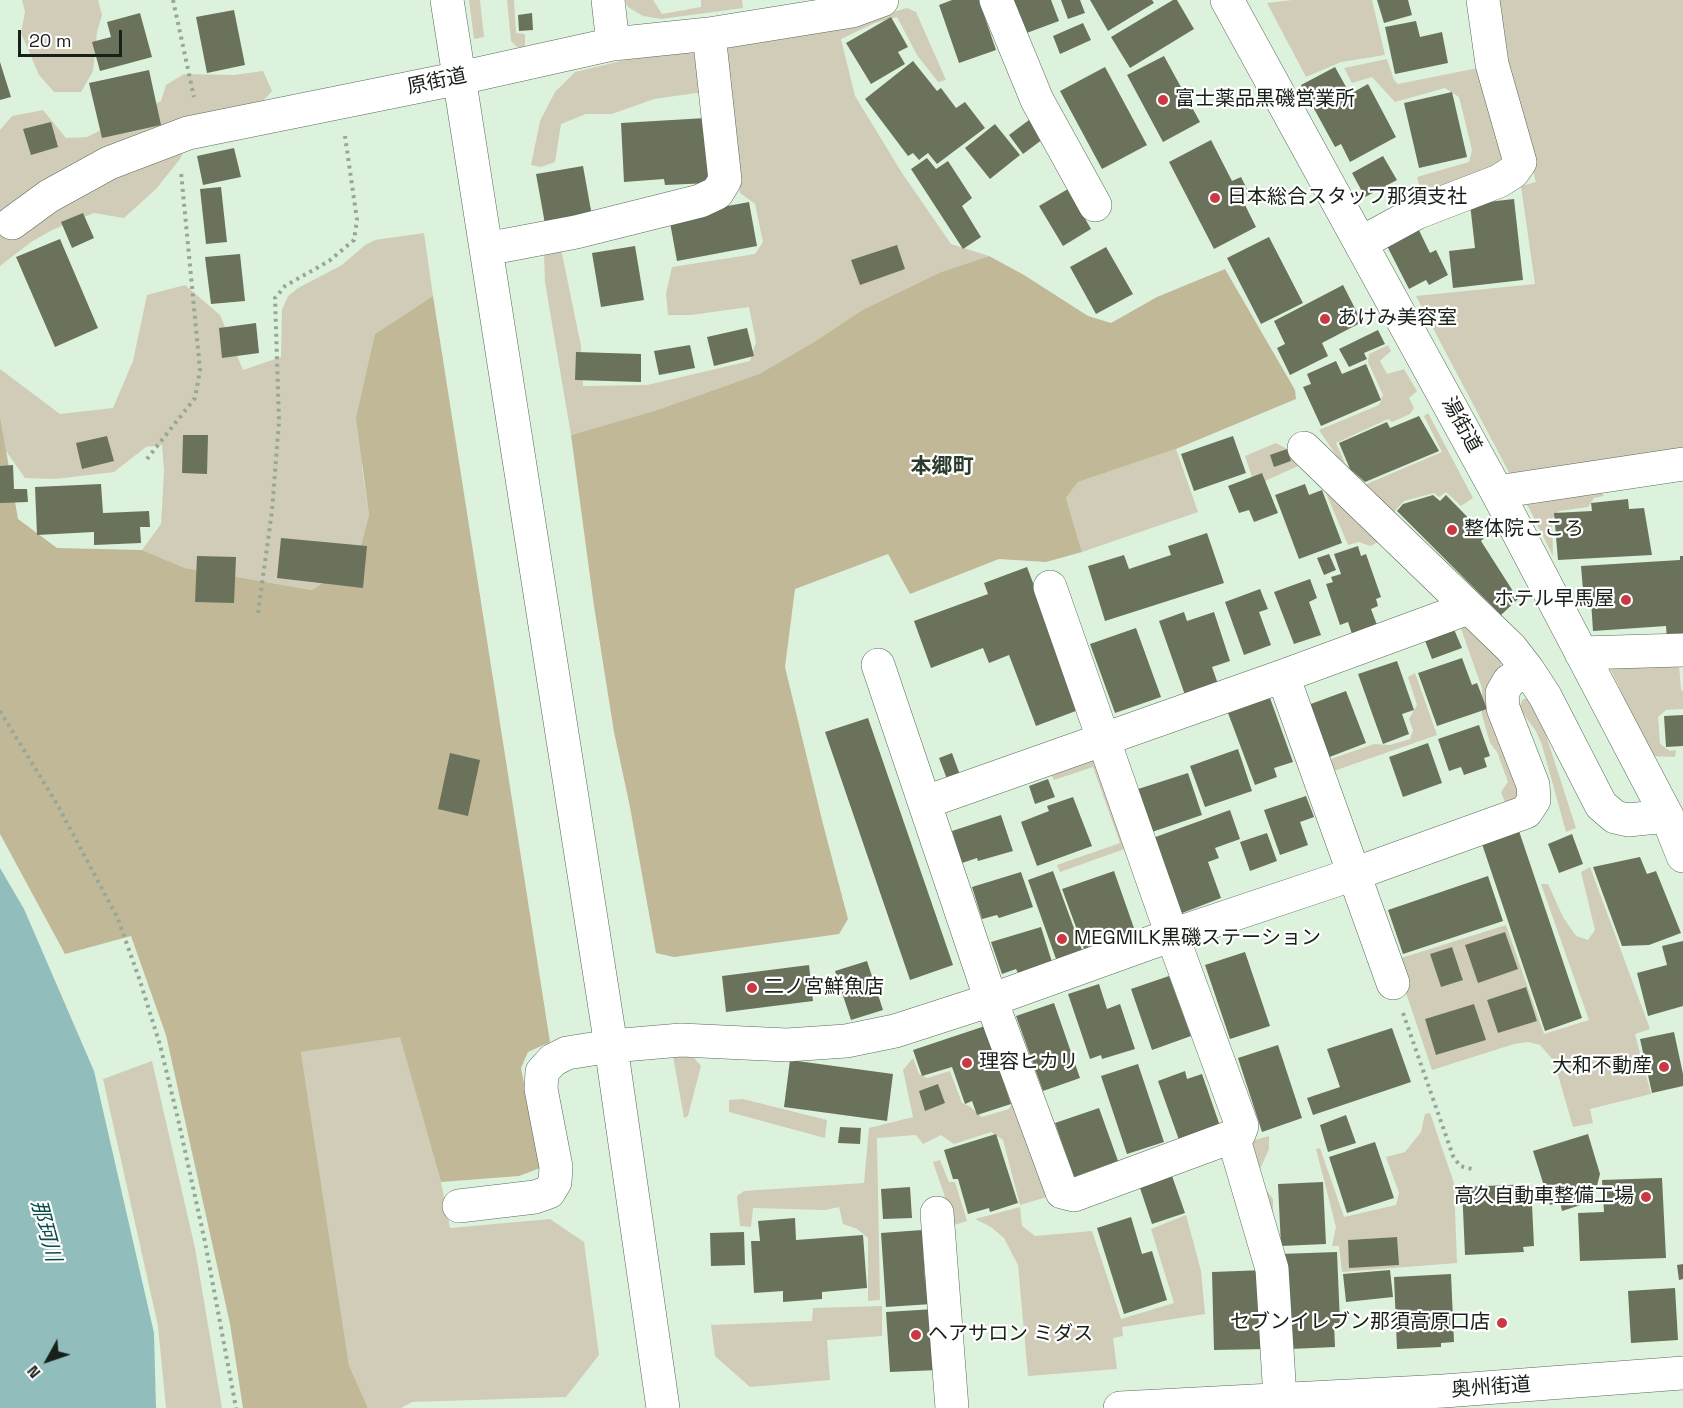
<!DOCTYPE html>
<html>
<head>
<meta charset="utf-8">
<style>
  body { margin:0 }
  #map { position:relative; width:1683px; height:1408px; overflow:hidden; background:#dcf2dd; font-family:"Space Grotesk",sans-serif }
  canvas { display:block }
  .north { position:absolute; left:18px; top:1330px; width:60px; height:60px; -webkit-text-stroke:4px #fff; paint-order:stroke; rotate:230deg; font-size:16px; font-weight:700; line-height:24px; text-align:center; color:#182019 }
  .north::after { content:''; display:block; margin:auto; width:21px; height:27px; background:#182019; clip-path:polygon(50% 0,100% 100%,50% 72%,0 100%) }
  .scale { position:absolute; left:18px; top:30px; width:104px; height:27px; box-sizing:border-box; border:3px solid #182019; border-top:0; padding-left:8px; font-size:18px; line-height:21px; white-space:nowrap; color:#182019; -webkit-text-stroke:4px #fff; paint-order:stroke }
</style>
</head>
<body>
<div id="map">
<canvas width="1683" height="1408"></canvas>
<div class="north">N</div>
<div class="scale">20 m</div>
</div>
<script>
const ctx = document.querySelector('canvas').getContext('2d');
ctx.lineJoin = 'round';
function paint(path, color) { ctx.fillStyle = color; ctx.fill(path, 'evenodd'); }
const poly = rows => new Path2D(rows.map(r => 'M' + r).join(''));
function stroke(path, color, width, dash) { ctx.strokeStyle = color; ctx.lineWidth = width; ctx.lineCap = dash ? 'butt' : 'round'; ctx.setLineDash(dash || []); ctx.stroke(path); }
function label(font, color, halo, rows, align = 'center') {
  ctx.font = font + ' "Space Grotesk","Noto Sans JP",sans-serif'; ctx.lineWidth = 4.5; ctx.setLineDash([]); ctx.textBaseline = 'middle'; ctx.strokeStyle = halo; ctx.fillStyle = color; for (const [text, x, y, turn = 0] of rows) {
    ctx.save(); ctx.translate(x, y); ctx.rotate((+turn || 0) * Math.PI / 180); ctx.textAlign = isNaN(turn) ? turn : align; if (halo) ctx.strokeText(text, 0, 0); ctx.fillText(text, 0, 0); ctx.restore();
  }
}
const green = poly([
  [22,0,98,0,102,15,97,32,93,71,81,92,54,92,39,75,21,33,25,12],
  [469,0,480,0,484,37,474,39],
  [507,0,514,0,516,33,525,34,525,47,517,47,511,41],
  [625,0,653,0,662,14,701,7,701,0,742,0,743,8,661,19,643,16,628,7],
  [1292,0,1372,0,1385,55,1341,62,1306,77,1267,3],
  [1494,0,1683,0,1683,453,1513,480,1416,296,1535,284,1521,186,1536,182,1500,53],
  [907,8,916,12,946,80,938,82,917,55,897,17,875,23,841,39,855,96,902,173,951,244,989,256,941,272,864,309,814,342,759,374,657,410,571,435,545,282,544,253,561,249,581,346,583,386,647,385,750,361,756,342,749,307,691,315,668,315,666,294,672,267,755,254,763,242,755,204,740,193,720,58,723,44,873,18],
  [696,48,703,92,654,99,612,114,586,114,561,124,555,162,541,167,531,165,540,121,555,92,575,72,629,59],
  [1387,59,1394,80,1398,84,1483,67,1509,162,1423,200,1417,177,1469,162,1472,150,1459,97,1445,88,1395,102,1372,77,1352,83,1344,68],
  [263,71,272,91,254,111,187,144,180,159,156,189,124,218,94,213,52,230,31,242,0,266,0,130,12,116,43,110,66,138,87,137,161,101,166,85,184,74,234,75],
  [424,233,433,296,375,334,362,468,369,515,357,560,312,590,185,568,142,550,161,524,164,471,162,445,146,447,114,472,55,479,25,478,6,451,0,416,0,369,60,414,113,408,133,361,147,295,185,285,220,315,243,370,281,357,282,310,288,296,298,288,342,265,365,245,375,240],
  [1388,345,1391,351,1380,361,1387,374,1404,369,1417,391,1409,398,1414,408,1410,414,1392,422,1388,419,1336,443,1345,463,1338,458,1319,430,1379,405,1383,395,1368,362,1369,354],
  [1428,413,1473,498,1461,506,1446,492,1439,497,1434,493,1404,501,1392,514,1362,486,1442,452,1424,416],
  [1276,443,1293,452,1298,466,1265,481,1262,473,1252,477,1245,456],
  [1176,449,1198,512,1082,552,1066,498,1078,482],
  [1595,483,1604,496,1594,498,1588,507,1559,511,1552,519,1553,556,1525,500],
  [1322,484,1385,539,1370,546,1359,542,1348,545],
  [1460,626,1472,629,1498,657,1501,664,1499,675,1519,794,1513,803,1507,807,1501,792,1508,782,1497,752,1490,743,1482,715,1482,688],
  [1608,664,1679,664,1681,690,1683,691,1683,709,1666,710,1658,717,1660,744,1670,751,1676,750,1675,757,1652,756],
  [1415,673,1437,735,1328,773,1325,761,1374,744,1390,745,1410,739,1413,730,1409,719,1417,705,1408,677],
  [1532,698,1536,704,1576,828,1566,832,1542,745,1536,731,1522,712,1520,705,1523,699],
  [1099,758,1130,847,1060,872,1057,865,1120,843,1093,767,1054,780,1051,775],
  [1590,867,1650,1029,1635,1034,1651,1094,1590,1109,1593,1123,1573,1127,1554,1061,1540,1045,1528,1042,1514,1044,1432,1070,1395,960,1506,925,1544,1034,1589,1020,1541,884,1548,884,1563,917,1576,936,1588,940,1595,930,1581,872],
  [1505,932,1518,969,1466,945],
  [1452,947,1463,979,1441,987,1430,954],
  [1525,987,1537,1021,1498,1033,1487,1000],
  [1474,1004,1485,1040,1437,1055,1425,1019],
  [400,1036,441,1182,450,1228,550,1219,584,1242,599,1355,566,1397,412,1402,401,1408,368,1408,349,1365,301,1052],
  [680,1055,694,1058,701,1066,688,1116,684,1118,673,1056],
  [913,1058,919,1074,927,1078,950,1071,962,1103,969,1106,982,1117,1009,1109,1012,1103,1050,1196,1020,1205,1003,1140,991,1132,954,1144,941,1135,923,1144,916,1135,877,1138,880,1300,868,1301,868,1238,857,1229,843,1224,839,1207,825,1210,753,1208,751,1227,740,1226,737,1196,744,1191,864,1183,869,1128,913,1117,903,1070],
  [152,1061,195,1248,222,1408,166,1408,158,1326,103,1079],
  [743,1099,827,1120,825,1138,729,1112,729,1100],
  [1430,1113,1454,1183,1457,1263,1342,1272,1339,1246,1332,1246,1336,1227,1316,1149,1320,1148,1344,1217,1396,1205,1399,1193,1386,1157,1405,1152,1421,1132,1425,1114],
  [1396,1237,1397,1237,1350,1268,1348,1240],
  [1269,1136,1269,1149,1260,1169,1265,1188,1273,1199,1273,1246,1241,1144],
  [940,1160,949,1182,955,1182,967,1221,951,1226,944,1194,933,1162],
  [1020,1207,1022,1226,1035,1236,1092,1231,1121,1319,1174,1303,1151,1229,1186,1215,1201,1271,1205,1314,1122,1327,1123,1336,1113,1338,1117,1369,1028,1376,1018,1265,1004,1238,991,1227,975,1219],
  [882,1306,882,1336,827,1340,830,1380,750,1387,715,1356,711,1325,812,1321,813,1308]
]);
const forest = poly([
  [989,256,1024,275,1088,316,1111,323,1157,297,1225,269,1295,390,1296,399,1176,449,1078,482,1066,498,1082,552,1046,562,999,559,910,594,888,554,795,589,785,667,823,824,848,919,839,934,674,957,656,953,630,807,614,732,594,606,571,435,657,410,759,374,814,342,864,309,941,272],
  [433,296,550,1042,528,1052,521,1068,540,1168,519,1176,441,1182,400,1037,301,1052,349,1365,368,1408,243,1408,230,1324,166,1035,131,936,65,954,0,834,0,416,18,519,57,548,142,550,185,568,312,590,357,560,369,515,356,418,375,334]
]);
const water = poly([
  [0,868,24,909,94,1071,154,1333,156,1408,0,1408]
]);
const building = poly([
  [952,0,979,0,996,50,959,63,939,5],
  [1011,0,1051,0,1059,21,1024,34],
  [1061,0,1080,0,1085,13,1068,19],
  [1090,0,1152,0,1154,3,1108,31],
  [1173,0,1177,0,1194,29,1130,68,1111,37],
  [1377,0,1408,0,1412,15,1384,23],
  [234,10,245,65,207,73,196,17],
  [140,13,152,57,100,71,92,42,111,37,107,22],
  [532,13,533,30,519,31,518,15],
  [891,17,908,47,898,52,905,64,871,84,846,43],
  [1416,21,1420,37,1442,32,1448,63,1395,74,1385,27],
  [1083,23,1091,40,1060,54,1053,36],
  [1164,56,1200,122,1163,142,1127,75],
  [913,61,937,91,941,88,956,108,965,102,985,128,937,164,928,153,919,160,913,153,908,156,865,99],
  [0,62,11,97,0,100],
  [1105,67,1147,145,1102,169,1060,91],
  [1335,67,1350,94,1368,84,1396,137,1350,162,1341,144,1335,147,1301,85],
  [149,70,161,125,102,138,89,83],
  [1452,92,1467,157,1419,168,1404,103],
  [706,118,711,183,665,185,664,179,624,182,621,123],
  [1029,120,1043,139,1023,154,1009,135],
  [51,122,58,147,31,155,23,129],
  [995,124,1020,155,990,179,965,148],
  [1211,140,1232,181,1241,177,1249,193,1241,197,1256,227,1214,249,1169,162],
  [234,148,241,177,203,185,197,156],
  [1383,156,1397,180,1365,197,1352,173],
  [927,158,936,169,948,161,972,198,962,206,981,237,963,249,911,169],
  [583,166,592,216,545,224,536,174],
  [221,187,227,242,206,244,200,189],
  [1068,189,1091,229,1063,246,1039,206],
  [1514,199,1523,280,1453,288,1449,251,1475,248,1470,204],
  [749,202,757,246,677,261,669,217],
  [83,213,94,238,72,248,61,222],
  [1416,224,1430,253,1436,250,1448,275,1429,285,1426,280,1409,289,1384,240],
  [1269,237,1303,303,1261,324,1227,258],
  [60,239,98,328,55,347,16,257],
  [897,245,905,269,860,285,851,260],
  [635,246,644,300,601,307,592,253],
  [1106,247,1133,294,1096,314,1070,267],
  [240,254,245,301,211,304,205,257],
  [1343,285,1362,322,1322,343,1328,356,1290,375,1277,348,1285,344,1274,321],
  [256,323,259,353,222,358,219,328],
  [747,328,754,356,714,366,707,337],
  [1378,330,1385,344,1364,353,1367,359,1349,367,1339,349],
  [690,345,695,368,659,375,654,351],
  [576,352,641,354,641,382,575,380],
  [1336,361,1342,374,1366,364,1381,400,1321,426,1303,387,1311,384,1307,374],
  [1419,416,1439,451,1365,482,1350,469,1339,443,1387,422,1390,428],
  [183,435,208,435,207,474,182,473],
  [107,436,114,461,82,469,76,443],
  [1233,436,1246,473,1194,491,1181,454],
  [1287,449,1291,461,1274,467,1270,455],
  [13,465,14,489,27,489,28,502,0,503,0,466],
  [1262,473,1278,513,1254,522,1249,510,1239,513,1228,486],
  [101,484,103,513,149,511,150,527,140,527,141,543,94,545,94,532,37,535,35,487],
  [1305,484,1309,495,1322,490,1342,543,1299,559,1275,495],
  [1433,495,1440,501,1446,495,1486,536,1481,541,1518,599,1501,615,1397,511,1403,504],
  [1628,499,1629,509,1644,508,1652,555,1558,560,1554,513,1592,511,1591,503],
  [1207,533,1224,583,1105,621,1088,566,1124,555,1129,569,1171,555,1168,546],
  [281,538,367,546,363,588,277,578],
  [1358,546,1361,556,1366,554,1381,597,1376,599,1378,606,1371,609,1377,625,1352,634,1348,622,1340,625,1326,584,1333,582,1331,577,1341,574,1334,554],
  [1329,554,1336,570,1324,575,1317,558],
  [197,556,236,557,234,603,195,602],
  [1680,556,1683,556,1683,639,1667,640,1666,626,1593,631,1591,601,1584,602,1581,566,1680,560],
  [1027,567,1081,709,1036,726,1009,655,989,663,983,648,931,668,914,621,988,594,984,583],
  [1310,579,1317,598,1309,602,1321,635,1294,644,1274,592],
  [1260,589,1268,609,1259,612,1271,645,1244,655,1225,602],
  [1184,612,1187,621,1214,612,1230,661,1212,667,1218,684,1185,695,1159,621],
  [1453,627,1462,648,1432,659,1424,638],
  [1136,628,1161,697,1115,713,1090,644],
  [1462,658,1472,685,1477,683,1487,709,1437,726,1418,673],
  [1397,661,1414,710,1402,714,1409,734,1383,744,1358,674],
  [1346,691,1366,743,1327,758,1308,705],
  [1270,698,1293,762,1274,768,1277,777,1255,785,1228,713],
  [1683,715,1683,746,1666,747,1664,716],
  [868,718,953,965,910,980,825,732],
  [1479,725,1490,756,1484,758,1487,767,1464,775,1461,767,1449,771,1438,739],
  [1428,743,1442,783,1403,797,1389,757],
  [1238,749,1252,791,1205,807,1190,766],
  [450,753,480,760,468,816,438,809],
  [952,753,960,775,947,779,939,758],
  [1188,773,1202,815,1149,833,1135,790],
  [1048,779,1055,797,1035,804,1029,786],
  [1306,796,1314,817,1300,822,1308,845,1280,855,1264,810],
  [1073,797,1092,846,1037,866,1021,822,1049,811,1047,806],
  [1230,810,1240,839,1215,848,1219,858,1208,862,1221,898,1177,915,1150,839],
  [1001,815,1013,851,978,861,977,858,962,863,952,831],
  [1519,831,1582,1018,1545,1031,1482,844],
  [1267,833,1277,861,1250,871,1240,842],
  [1572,834,1583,864,1559,873,1548,844],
  [1640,857,1647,874,1656,871,1681,933,1649,945,1622,946,1593,867],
  [1053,871,1082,950,1056,959,1028,880],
  [1114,871,1135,931,1084,949,1062,889],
  [1021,872,1033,907,999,918,997,915,982,919,972,887],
  [1488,876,1503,921,1403,954,1388,910],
  [1041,927,1052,962,1018,973,1016,969,1002,974,991,942],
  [1505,932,1518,969,1478,983,1465,945],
  [1683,941,1683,1006,1648,1016,1637,973,1667,965,1662,946],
  [1452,947,1463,980,1441,987,1430,954],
  [1245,952,1270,1026,1230,1039,1205,965],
  [867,961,883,1010,851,1020,835,971],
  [809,965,813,1001,726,1012,722,976],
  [1169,976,1191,1036,1152,1050,1131,989],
  [1099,984,1107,1009,1120,1004,1135,1049,1102,1059,1101,1055,1090,1059,1068,994],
  [1526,987,1537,1021,1498,1033,1487,1000],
  [1054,1003,1080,1078,1043,1091,1016,1016],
  [1474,1004,1486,1040,1436,1055,1425,1019],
  [985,1026,1011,1104,977,1115,972,1101,965,1104,952,1067,922,1076,913,1050],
  [1392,1028,1411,1082,1313,1115,1307,1098,1340,1087,1327,1049],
  [1674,1032,1683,1074,1683,1086,1652,1093,1640,1039],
  [1278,1045,1302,1118,1262,1132,1238,1058],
  [790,1060,893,1074,887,1121,784,1107],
  [1138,1064,1164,1142,1127,1154,1101,1076],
  [1185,1071,1187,1079,1202,1074,1220,1126,1179,1140,1158,1081],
  [938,1084,945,1103,925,1111,919,1091],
  [1099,1108,1118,1161,1074,1177,1055,1123],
  [1346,1115,1356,1143,1328,1152,1320,1125],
  [840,1127,861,1128,860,1144,838,1143],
  [996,1134,1018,1203,990,1212,989,1208,968,1214,958,1179,953,1179,944,1150],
  [1588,1134,1600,1174,1593,1201,1562,1211,1560,1202,1550,1205,1533,1151],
  [1375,1142,1394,1198,1347,1213,1329,1157],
  [1171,1173,1185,1213,1152,1224,1139,1185],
  [1662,1178,1666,1258,1580,1261,1578,1213,1604,1212,1602,1180],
  [1323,1182,1326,1244,1281,1246,1278,1184],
  [1531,1184,1534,1246,1523,1247,1524,1252,1465,1255,1462,1187],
  [910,1187,912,1218,883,1219,881,1189],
  [1131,1217,1142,1254,1152,1251,1167,1300,1124,1314,1097,1228],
  [795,1218,796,1240,863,1235,867,1288,822,1292,822,1299,783,1302,783,1291,754,1293,751,1241,760,1241,758,1221],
  [922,1230,925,1280,931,1280,932,1304,886,1307,881,1233],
  [744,1232,745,1265,711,1266,710,1233],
  [1397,1237,1399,1265,1349,1268,1348,1240],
  [1337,1252,1340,1323,1334,1323,1335,1347,1290,1349,1279,1254],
  [1683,1264,1683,1279,1679,1280,1677,1265],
  [1265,1270,1268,1349,1214,1350,1212,1272],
  [1390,1270,1393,1297,1346,1302,1343,1274],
  [1451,1274,1454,1342,1441,1343,1441,1347,1397,1349,1394,1277],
  [1675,1288,1678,1340,1631,1343,1628,1291],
  [935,1309,939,1370,890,1372,886,1312]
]);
const path = poly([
  [173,0,194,97],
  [147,459,195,398,200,370,181,172],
  [258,613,272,511,279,421,275,298,285,286,329,261,354,240,357,220,345,136],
  [0,711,57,804,118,919,140,981,160,1045,178,1119,205,1242,236,1408],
  [1403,1013,1453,1156,1460,1166,1472,1169]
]);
const minor = poly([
  [447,0,611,1046,663,1408],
  [608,0,613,44],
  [996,0,1037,100,1095,205],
  [1227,0,1497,492,1667,816,1683,856],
  [12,223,49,196,109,163,188,133,460,78,613,44,709,34,852,11,882,0],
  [1361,243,1416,213,1499,181,1513,172,1520,162,1492,64,1483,0],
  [486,249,576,232,700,201,717,193,725,180,709,34],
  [1304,448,1511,648,1528,670],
  [1497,492,1683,464],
  [1581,653,1683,650],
  [878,665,991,1000,1062,1192,1074,1195,1239,1134,1242,1126,1172,935,1050,587],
  [1283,676,1393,983],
  [926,802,1283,676,1468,608],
  [1233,1136,1272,1269,1280,1398],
  [459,1206,535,1197,549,1192,555,1182,556,1167,541,1089,542,1072,553,1060,567,1053,611,1046,681,1040,787,1045,846,1041,895,1031,991,1000,1172,935,1354,874,1526,812,1534,800,1533,785,1503,708,1502,693,1509,681,1528,670,1545,696,1601,805,1615,817,1628,820,1667,816],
  [937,1213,952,1408]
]);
const major = poly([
  [1120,1408,1444,1391,1683,1373]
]);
const markers = [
  [1163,100,6,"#c93944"],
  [1215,198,6,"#c93944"],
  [1325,319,6,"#c93944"],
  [1452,530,6,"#c93944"],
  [1626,600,6,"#c93944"],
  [1062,939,6,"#c93944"],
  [752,988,6,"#c93944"],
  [967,1063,6,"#c93944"],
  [1664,1067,6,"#c93944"],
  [1646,1197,6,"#c93944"],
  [1502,1323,6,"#c93944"],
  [916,1335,6,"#c93944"]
];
const streetNames = [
  ["原街道",437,82,-12],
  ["湯街道",1461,425,61],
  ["奥州街道",1491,1388,-4]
];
const poiNames = [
  ["富士薬品黒磯営業所",1175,100],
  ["日本総合スタッフ那須支社",1227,198],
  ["あけみ美容室",1337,319],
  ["整体院こころ",1464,530],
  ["ホテル早馬屋",1614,600,"right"],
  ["MEGMILK黒磯ステーション",1074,939],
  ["二ノ宮鮮魚店",764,988],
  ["理容ヒカリ",979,1063],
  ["大和不動産",1652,1067,"right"],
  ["高久自動車整備工場",1634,1197,"right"],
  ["セブンイレブン那須高原口店",1490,1323,"right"],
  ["ヘアサロン ミダス",928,1335]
];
const neighbourhoodNames = [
  ["本郷町",942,467]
];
const waterNames = [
  ["那珂川",45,1231,75]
];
paint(green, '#d1ccb7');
paint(forest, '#c0b897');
paint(water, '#92bdbd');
paint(building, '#6b725b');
stroke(minor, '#576a58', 34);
stroke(major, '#576a58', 34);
stroke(path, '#96a797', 4, [3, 4.5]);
stroke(minor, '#fff', 33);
stroke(major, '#fff', 33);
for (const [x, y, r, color] of markers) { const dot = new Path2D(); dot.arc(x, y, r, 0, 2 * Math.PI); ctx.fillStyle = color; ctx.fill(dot); stroke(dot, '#fff', 2); }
label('20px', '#182019', '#fff', streetNames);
label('20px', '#182019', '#fff', poiNames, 'left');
label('bold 21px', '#2a3b2b', '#fff', neighbourhoodNames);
label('italic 21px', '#0b4c4d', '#fff', waterNames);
</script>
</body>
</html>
